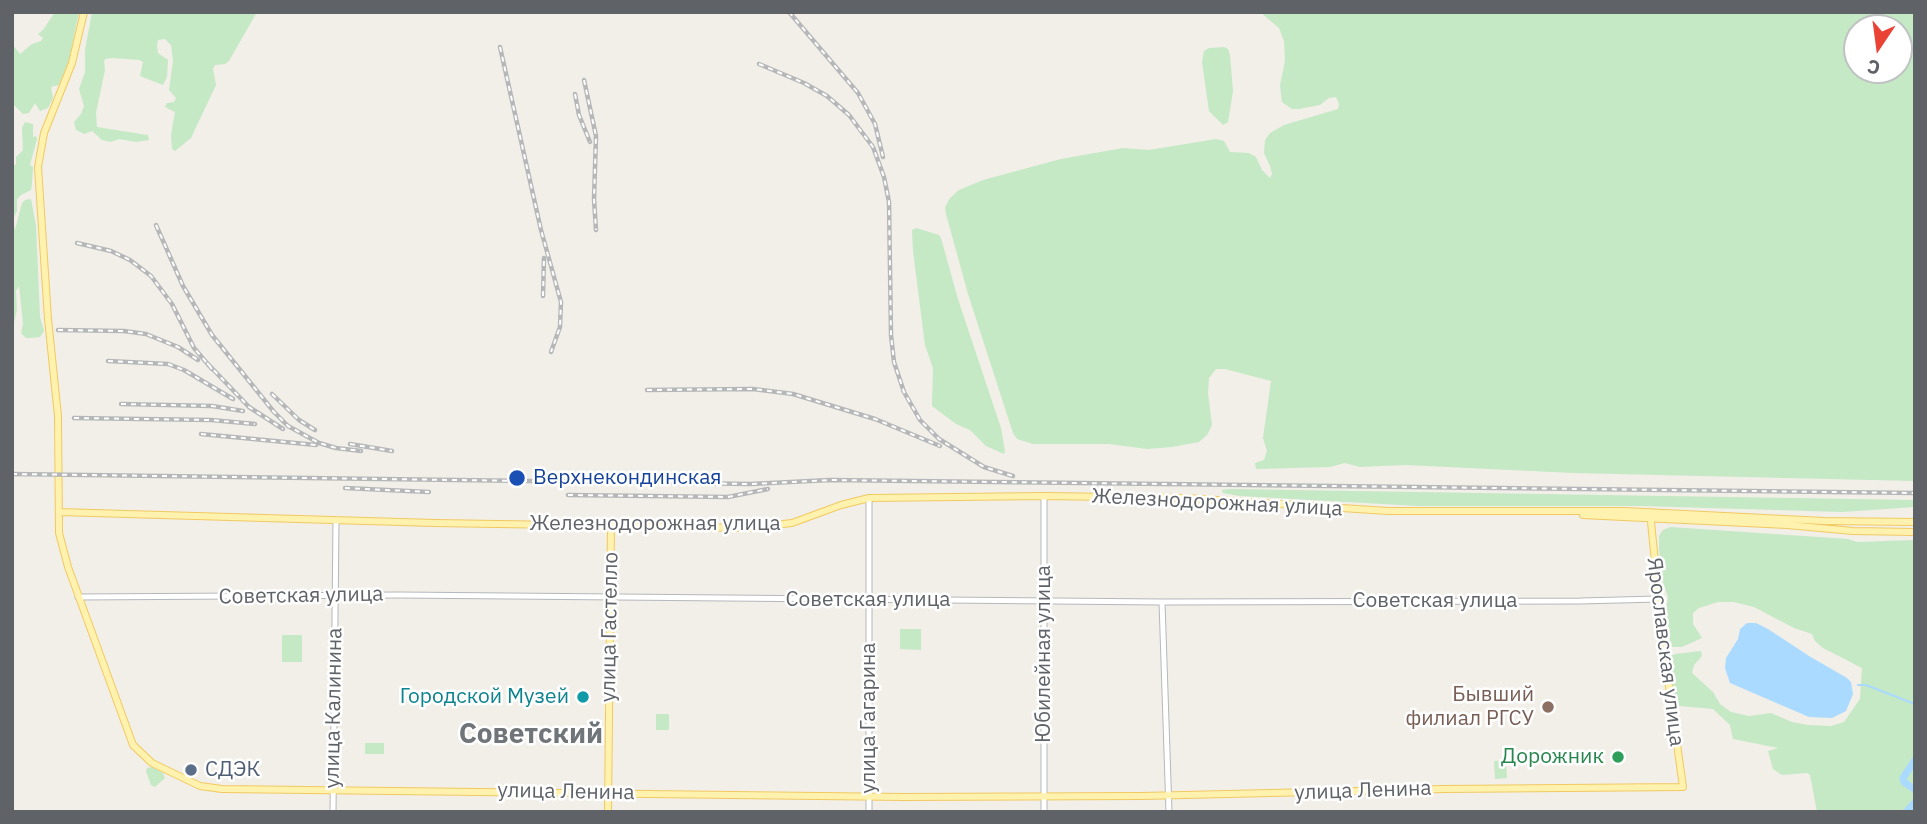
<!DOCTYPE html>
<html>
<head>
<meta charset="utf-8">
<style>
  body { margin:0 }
  #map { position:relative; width:1927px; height:824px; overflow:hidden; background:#f1efe8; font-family:"IBM Plex Sans",sans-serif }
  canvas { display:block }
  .frame { position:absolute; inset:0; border:14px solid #5f6368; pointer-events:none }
  .north { position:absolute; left:1843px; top:14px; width:70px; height:70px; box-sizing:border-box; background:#fff; border:2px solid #bfc1c3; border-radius:50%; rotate:193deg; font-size:19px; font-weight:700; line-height:28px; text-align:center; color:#5f6368 }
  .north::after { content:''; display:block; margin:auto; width:24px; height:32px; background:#ea4335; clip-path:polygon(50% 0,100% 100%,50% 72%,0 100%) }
</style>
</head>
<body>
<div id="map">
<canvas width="1927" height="824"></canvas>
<div class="frame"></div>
<div class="north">С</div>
</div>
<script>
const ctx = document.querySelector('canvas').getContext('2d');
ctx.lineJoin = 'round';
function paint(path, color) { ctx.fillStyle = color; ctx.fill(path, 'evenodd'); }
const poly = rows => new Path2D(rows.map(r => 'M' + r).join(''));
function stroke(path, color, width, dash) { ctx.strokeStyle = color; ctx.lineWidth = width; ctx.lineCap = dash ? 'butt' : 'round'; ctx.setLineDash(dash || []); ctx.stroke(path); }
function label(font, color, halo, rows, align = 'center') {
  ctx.font = font + ' "IBM Plex Sans",sans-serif'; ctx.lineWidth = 5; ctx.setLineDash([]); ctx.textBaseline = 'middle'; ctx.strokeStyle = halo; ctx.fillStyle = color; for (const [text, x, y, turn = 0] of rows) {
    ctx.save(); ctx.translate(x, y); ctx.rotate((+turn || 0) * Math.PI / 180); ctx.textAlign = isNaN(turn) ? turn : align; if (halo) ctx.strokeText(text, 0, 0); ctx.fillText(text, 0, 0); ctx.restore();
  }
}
const green = poly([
  [55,12,79,12,69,60,59,85,51,87,53,98,48,108,40,111,35,103,29,113,23,114,12,103,12,44,20,54,32,44,41,41,43,38,38,34,43,30],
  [92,12,257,12,229,61,225,64,215,65,213,69,216,85,191,138,175,151,172,149,171,135,175,112,165,107,167,103,174,102,176,98,169,90,173,61,171,45,165,39,158,40,157,45,158,53,168,60,167,77,163,85,140,76,143,62,139,60,112,58,105,59,104,61,105,70,96,113,97,127,141,134,148,135,149,140,136,142,119,139,111,142,102,140,92,131,84,134,76,130,74,122,81,114,84,106,79,89,85,72,85,50],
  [1260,12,1915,12,1915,481,1574,473,1405,465,1360,467,1345,463,1330,467,1256,469,1255,463,1264,460,1267,451,1263,438,1271,381,1225,369,1216,369,1209,378,1208,393,1212,425,1207,435,1199,442,1172,447,1147,449,1109,444,1033,444,1017,439,1013,433,968,294,946,214,945,207,950,198,959,190,983,180,1061,159,1123,148,1149,150,1216,139,1224,141,1230,152,1249,153,1256,157,1262,170,1270,178,1272,174,1270,166,1264,153,1265,140,1270,133,1284,125,1338,109,1339,104,1336,97,1329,98,1320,105,1299,109,1292,109,1282,102,1280,85,1285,61,1284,41,1279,28],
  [1899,28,1899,70,1857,70,1857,28],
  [1224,47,1228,49,1230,55,1233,91,1228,122,1223,125,1209,111,1202,62,1204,51,1209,48],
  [25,122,33,124,33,137,36,136,37,139,30,165,33,167,32,183,31,190,21,195,17,199,17,211,13,219,15,230,22,203,25,200,31,199,36,226,40,317,44,331,40,337,31,338,26,338,21,333,23,323,19,286,16,291,17,310,12,332,12,167,16,164,16,157,23,150,22,128],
  [916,228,939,235,941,238,958,299,1001,428,1005,451,1004,454,986,446,970,430,956,424,932,406,933,368,925,345,913,251,912,230],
  [1229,489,1915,500,1915,507,1842,512,1643,506,1418,506,1240,496,1223,493,1222,490],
  [1670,527,1848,539,1857,542,1915,540,1915,812,1817,812,1810,775,1807,773,1782,775,1773,769,1768,751,1778,748,1733,739,1730,725,1713,709,1679,706,1675,699,1669,664,1670,656,1675,654,1701,651,1702,656,1694,665,1692,673,1713,692,1720,704,1731,712,1749,716,1771,713,1792,722,1808,725,1831,726,1844,722,1860,699,1862,668,1823,648,1815,641,1812,634,1794,628,1754,607,1734,602,1718,602,1699,608,1693,613,1693,624,1702,638,1682,647,1671,647,1666,612,1668,597,1662,579,1659,548,1659,536,1663,530],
  [900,629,921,629,921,650,900,649],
  [282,635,302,635,302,662,282,662],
  [656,714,669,714,669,730,656,730],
  [365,743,384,743,384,754,365,754],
  [1506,760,1507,778,1495,779,1494,761],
  [152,767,163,773,165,778,155,787,151,785,146,771,147,768]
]);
const water = poly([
  [1747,623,1756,623,1768,629,1809,656,1847,678,1851,682,1853,694,1846,711,1832,718,1809,717,1730,683,1725,668,1726,658,1738,639,1740,629]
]);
const stream = poly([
  [1858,685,1866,685,1915,704]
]);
const river = poly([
  [1915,760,1903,778,1904,782,1915,790],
  [1906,812,1915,802]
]);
const minor = poly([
  [869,498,869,812],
  [78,597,400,595,1162,602,1580,601,1658,599],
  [1162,602,1169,812],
  [333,812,336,521],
  [1044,812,1044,496]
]);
const major = poly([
  [84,12,72,63,44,133,38,167,48,319,58,416,59,533,68,567,133,745,152,763,200,786,222,789,904,797,1141,796,1444,789,1683,787,1664,651,1650,512],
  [59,512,435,523,748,528,792,523,841,505,869,498,1044,496,1186,498,1388,511,1624,511,1824,521,1915,522],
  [1583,515,1787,525,1853,531,1915,532],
  [608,812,611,526]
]);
const rail = poly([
  [789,12,858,93,875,124,883,157],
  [500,47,541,230,561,302,560,327,551,352],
  [759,64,804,83,827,96,849,115,873,147,884,177,889,202,891,335,894,362,904,392,920,420,939,439,984,467,1013,476],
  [584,80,596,136,594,199,596,230],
  [575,94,579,115,590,142],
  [156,225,183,286,212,335,274,412,288,426,319,443,336,448,361,451],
  [77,243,111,251,130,260,151,276,172,304,194,348,212,369],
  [543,296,544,258],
  [58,330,124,331,146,334,178,347,198,360],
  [108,361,168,364,184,370,233,399],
  [207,363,249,407,283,429],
  [647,390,753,389,793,394,875,419,940,446],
  [272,394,299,420,315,430],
  [121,404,212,406,243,411],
  [74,418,211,420,255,424],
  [201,434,316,445],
  [350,444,392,451],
  [12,474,751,484,830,480,1915,493],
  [345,488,429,492],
  [568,495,728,497,768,489]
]);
const markers = [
  [517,478,9,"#1a4fb4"],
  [583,697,7,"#0f9aa8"],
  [1548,707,7,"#8d6e63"],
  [1618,757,7,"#2e9e5b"],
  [191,770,7,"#5c6f8a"]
];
const transitNames = [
  ["Верхнекондинская",533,478]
];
const streetNames = [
  ["Железнодорожная улица",1217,503,3],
  ["Железнодорожная улица",655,524],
  ["Советская улица",301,596,-1],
  ["Советская улица",868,600],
  ["Советская улица",1435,601],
  ["улица Гастелло",610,627,-89],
  ["Ярославская улица",1665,652,83],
  ["Юбилейная улица",1044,654,-90],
  ["улица Калинина",334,708,-89],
  ["улица Гагарина",869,718,-90],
  ["улица Ленина",1363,791,-2],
  ["улица Ленина",566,792,1]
];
const educationNames = [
  ["Бывший",1534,695],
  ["филиал РГСУ",1534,719]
];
const cultureNames = [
  ["Городской Музей",569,697]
];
const leisureNames = [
  ["Дорожник",1604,757]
];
const serviceNames = [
  ["СДЭК",205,770]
];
const districtNames = [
  ["Советский",531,735]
];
paint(green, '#c5e8c5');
paint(water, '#aadaff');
stroke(stream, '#aadaff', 2);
stroke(river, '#aadaff', 7);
stroke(minor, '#b5b8bc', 7);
stroke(major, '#f2c960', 8);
stroke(minor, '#fff', 5);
stroke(major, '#fff2af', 6);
stroke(rail, '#b6b7b8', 4.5);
stroke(rail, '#fff', 2, [5]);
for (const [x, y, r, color] of markers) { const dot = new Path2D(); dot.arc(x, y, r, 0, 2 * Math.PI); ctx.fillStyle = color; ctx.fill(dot); stroke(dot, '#fff', 2.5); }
label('21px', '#164399', '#fff', transitNames, 'left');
label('21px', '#5f6368', '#fff', streetNames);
label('21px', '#785e54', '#fff', educationNames, 'right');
label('21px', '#0d838f', '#fff', cultureNames, 'right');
label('21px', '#27864d', '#fff', leisureNames, 'right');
label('21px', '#4e5e75', '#fff', serviceNames, 'left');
label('bold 28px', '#70757a', '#fff', districtNames);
</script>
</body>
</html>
